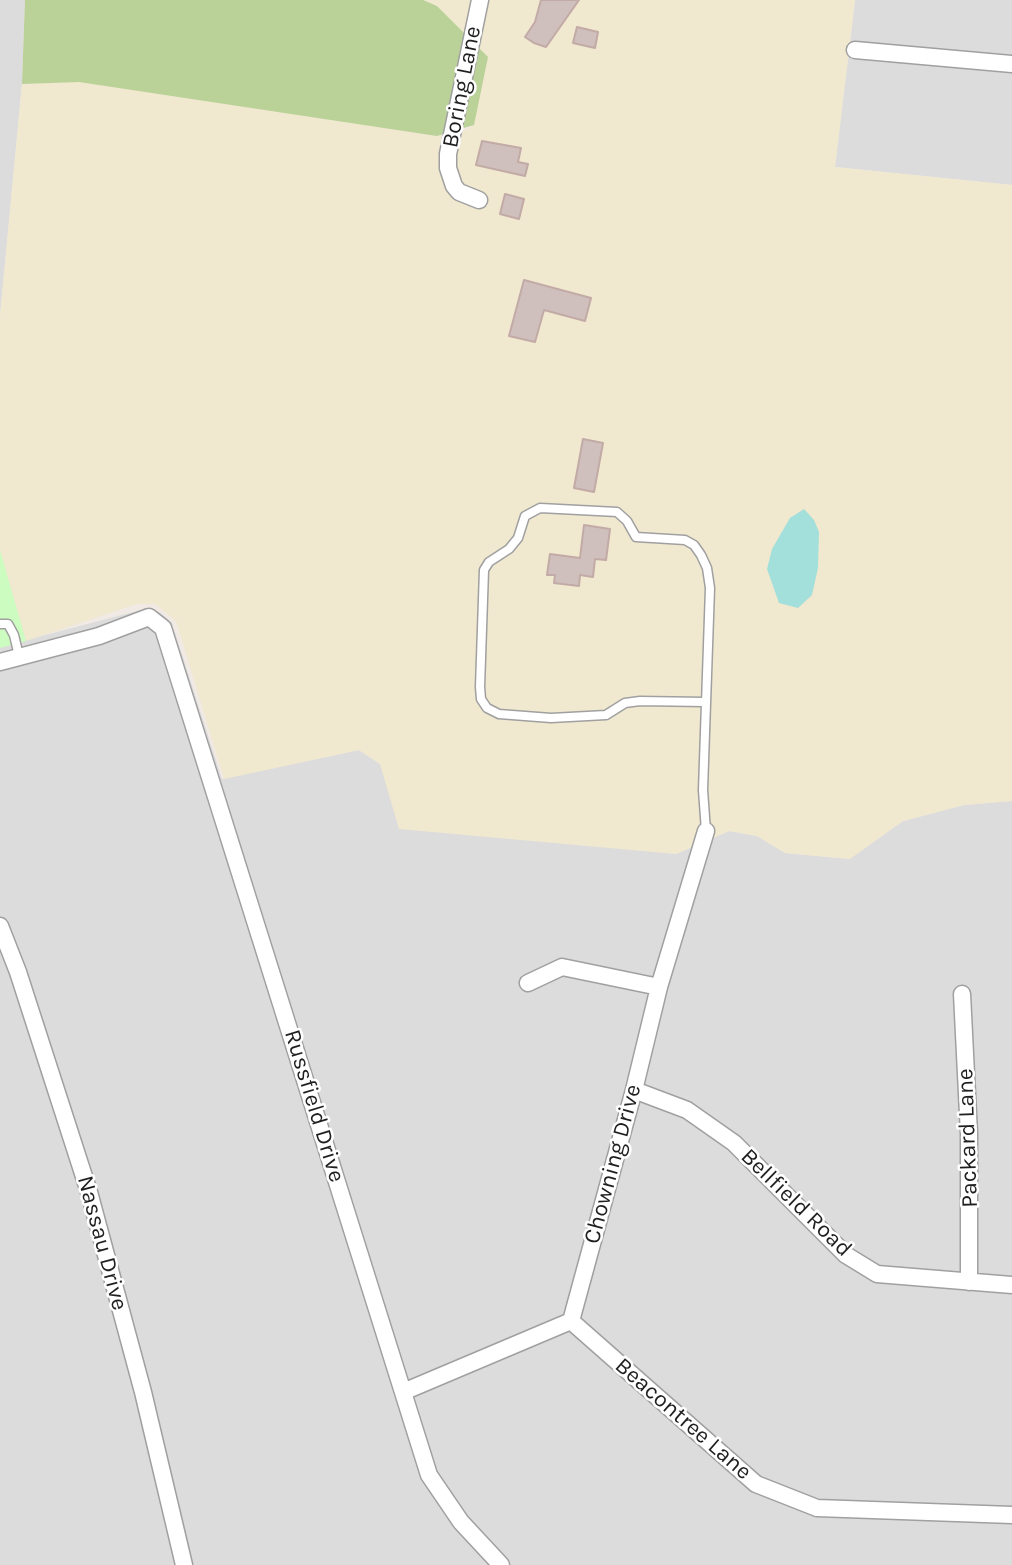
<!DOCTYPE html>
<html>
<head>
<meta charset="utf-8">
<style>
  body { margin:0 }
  canvas { display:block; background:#f0e9e4 }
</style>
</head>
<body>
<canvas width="1012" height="1565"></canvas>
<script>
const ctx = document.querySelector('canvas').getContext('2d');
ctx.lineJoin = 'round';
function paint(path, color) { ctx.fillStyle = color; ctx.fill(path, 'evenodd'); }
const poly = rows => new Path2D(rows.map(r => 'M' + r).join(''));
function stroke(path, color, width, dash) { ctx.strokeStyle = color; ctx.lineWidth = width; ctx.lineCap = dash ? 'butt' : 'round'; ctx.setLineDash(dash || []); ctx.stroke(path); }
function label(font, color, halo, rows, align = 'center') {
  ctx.font = font + ' Karla,sans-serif'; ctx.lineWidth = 5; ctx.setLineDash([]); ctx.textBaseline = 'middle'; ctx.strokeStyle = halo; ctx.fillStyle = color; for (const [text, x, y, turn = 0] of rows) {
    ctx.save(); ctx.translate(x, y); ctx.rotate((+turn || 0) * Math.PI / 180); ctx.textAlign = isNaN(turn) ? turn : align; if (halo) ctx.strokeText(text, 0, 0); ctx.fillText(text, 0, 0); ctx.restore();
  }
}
const residential = poly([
  [0,0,25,0,22,84,0,316],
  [855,0,1012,0,1012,185,835,167],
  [0,550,26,640,141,610,154,610,161,613,172,623,222,779,359,750,380,764,676,854,729,831,757,836,785,853,849,859,903,821,964,805,1012,801,1012,1565,0,1565]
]);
const farmland = poly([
  [423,0,855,0,835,167,1012,185,1012,801,964,805,903,821,850,859,785,853,757,836,729,831,676,854,399,829,380,764,359,750,224,779,176,621,155,604,137,604,26,641,0,550,0,316,22,84,90,81,437,136,465,130,474,125,437,6]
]);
const forest = poly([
  [25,0,423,0,437,6,488,57,474,125,437,136,79,82,22,84]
]);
const park = poly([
  [0,550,26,641,0,648]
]);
const water = poly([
  [804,509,814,520,819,532,818,568,812,595,798,608,779,603,767,569,772,549,790,518]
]);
const building = poly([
  [541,0,579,0,546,47,534,43,525,37,535,22,541,0],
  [577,27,598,32,595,48,573,43,577,27],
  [482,141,521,148,518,162,528,164,525,176,476,165,482,141],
  [505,194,524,199,519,219,500,214,505,194],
  [524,280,591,298,585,321,544,310,535,342,509,336,524,280],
  [583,439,603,443,594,492,574,488,583,439],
  [584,525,610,529,606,560,595,559,593,577,580,575,579,586,554,583,555,575,547,575,550,554,580,558,584,525]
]);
const lane = poly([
  [0,624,8,624,14,635,19,656],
  [705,702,640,701,625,703,606,715,551,718,499,714,487,708,481,699,480,687,484,570,489,562,509,549,518,538,525,516,540,508,617,512,627,521,636,537,685,540,694,545,701,555,707,568,710,588,703,790,706,831]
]);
const street = poly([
  [855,50,1012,64],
  [479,200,459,192,454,186,448,168,448,154,480,0],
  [0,662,99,636,149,617,163,628,429,1475,461,1522,501,1565],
  [0,926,18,972,89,1192,143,1392,184,1565],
  [528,983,562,967,659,987],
  [962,994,969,1134,969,1282],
  [634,1090,687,1110,734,1143,846,1255,877,1274,1012,1285],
  [571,1321,756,1484,817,1508,1012,1515],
  [403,1392,571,1321,634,1090,659,987,706,831]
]);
const streetNames = [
  ["Boring Lane",462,87,-79],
  ["Russfield Drive",314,1106,73],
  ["Packard Lane",968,1138,-92],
  ["Chowning Drive",613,1164,-75],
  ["Bellfield Road",796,1203,44],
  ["Nassau Drive",102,1243,75],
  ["Beacontree Lane",683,1419,41]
];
paint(residential, '#dddcdc');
paint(farmland, '#f0e8cf');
paint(forest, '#bad197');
paint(park, '#cdfcc0');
paint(water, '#a3dfdb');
paint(building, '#d0c0bd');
stroke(building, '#c2aaa6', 2);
stroke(lane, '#a0a0a0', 11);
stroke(street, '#a0a0a0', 19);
stroke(lane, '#fff', 8);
stroke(street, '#fff', 16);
label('23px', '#1f1f1f', '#fff', streetNames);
</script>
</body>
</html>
